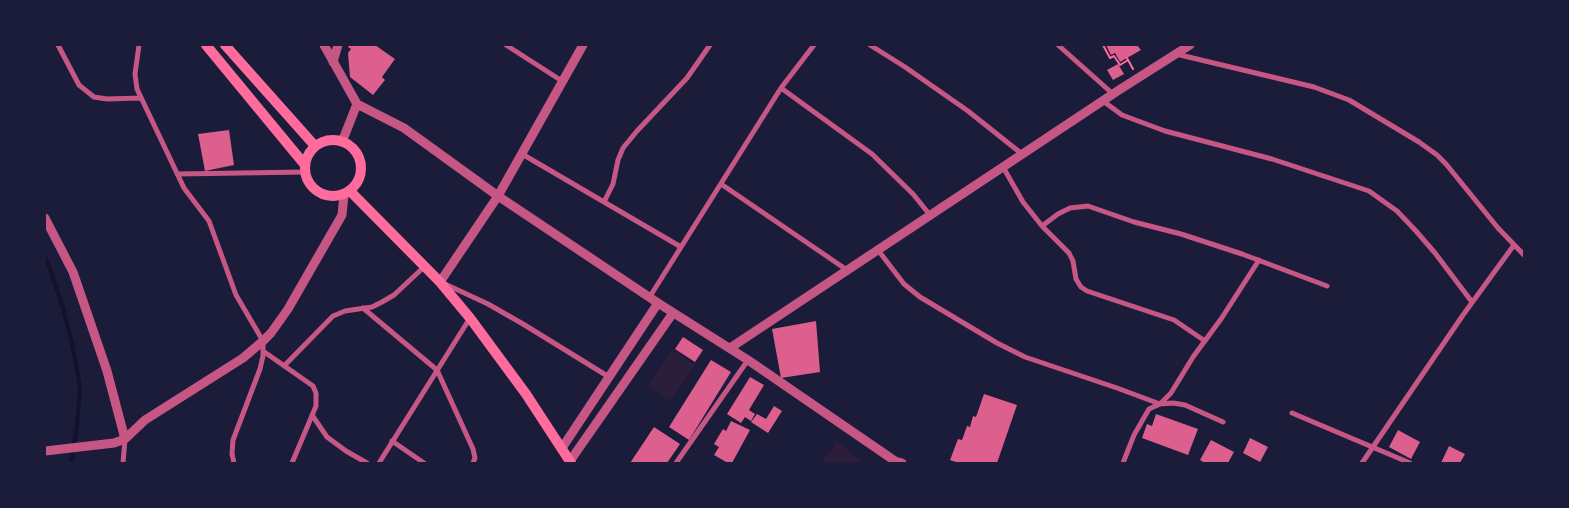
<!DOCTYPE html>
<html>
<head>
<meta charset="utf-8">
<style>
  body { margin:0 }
  #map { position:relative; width:1569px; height:508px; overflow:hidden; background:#1b1b3a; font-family:"DM Sans",sans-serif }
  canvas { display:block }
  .frame { position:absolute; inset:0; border:46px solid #1b1b3a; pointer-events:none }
</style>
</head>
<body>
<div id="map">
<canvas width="1569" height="508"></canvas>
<div class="frame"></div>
</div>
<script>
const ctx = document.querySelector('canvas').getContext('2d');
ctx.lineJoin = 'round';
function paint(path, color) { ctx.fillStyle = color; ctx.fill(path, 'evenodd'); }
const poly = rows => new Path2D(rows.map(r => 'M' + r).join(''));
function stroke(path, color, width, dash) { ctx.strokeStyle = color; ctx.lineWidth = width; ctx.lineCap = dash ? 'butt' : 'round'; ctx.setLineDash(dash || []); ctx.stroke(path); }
const green = poly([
  [672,349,695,365,670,401,648,386],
  [834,439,861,460,866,463,820,463,835,445]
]);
const stream = poly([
  [45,258,49,266,63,308,73,348,80,387,77,426,71,463]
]);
const building = poly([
  [349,45,375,45,395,59,382,77,385,80,373,95,350,77,348,53,351,49,348,47],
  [1106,45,1137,45,1141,50,1120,62,1115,53,1111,55],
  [1118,64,1124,74,1113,80,1107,70],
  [229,130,234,165,205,171,198,134],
  [816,321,820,372,781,378,772,329],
  [683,337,703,350,695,362,675,349],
  [711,360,731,372,689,440,669,427],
  [750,377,764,385,749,410,755,414,751,421,745,417,741,423,727,414],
  [984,394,1017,405,997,463,959,463,950,460,958,439,962,440,967,426,970,427,973,416,976,417],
  [774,406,782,411,768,433,751,422,757,414,766,419],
  [1156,414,1198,429,1188,455,1142,438,1147,424,1152,426],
  [731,421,750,430,732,463,728,463,714,455,719,447,714,444,723,429,726,431],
  [654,427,680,444,667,463,630,463],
  [1398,430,1420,442,1411,459,1389,447],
  [1250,438,1268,447,1260,462,1243,453],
  [1211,440,1234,452,1228,463,1205,463,1200,460],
  [1449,446,1465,454,1460,463,1441,463]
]);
const path = poly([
  [1103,45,1110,58,1114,56,1120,65,1128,60],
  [1127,58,1133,69]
]);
const minor = poly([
  [58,45,79,85,94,97,107,99,140,98],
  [139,45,135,74,137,89,184,188,209,221,236,295,263,341,263,356,260,369,233,440,232,454,234,463],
  [506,45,562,81],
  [870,45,905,67,968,111,1022,154],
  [1058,45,1113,94],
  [1176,54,1314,87,1349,100,1419,142,1437,155,1446,164,1498,228,1524,255],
  [781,88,872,154,913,194,930,215],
  [1103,101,1122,115,1165,131,1272,159,1369,191,1397,211,1416,231,1435,253,1472,302],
  [522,154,681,247],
  [1003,167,1023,202,1042,226,1069,253,1073,261,1076,279,1081,287,1087,291,1174,320,1205,341],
  [177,174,305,172],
  [721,184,847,270],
  [604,202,613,184,618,160,623,148,637,131,687,78,710,45],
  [1042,226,1058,214,1070,208,1088,206,1134,222,1181,234,1242,254,1327,286],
  [878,250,904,284,920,297,997,343,1025,357,1117,388,1160,404,1173,403,1185,405,1223,422],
  [445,284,488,304,523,324,609,377],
  [649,298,781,88,814,45],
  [363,308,437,370,473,449,475,458,473,463],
  [263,351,313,386,316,393,316,406,292,463],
  [284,366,333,316,345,311,372,307,382,302,394,295,425,266],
  [1292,413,1410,463],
  [312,415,327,437,346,451,367,463],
  [392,441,424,463],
  [123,463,125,439],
  [379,463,470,318],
  [676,463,748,360],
  [1123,463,1134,435,1149,409,1160,404,1171,393,1193,357,1221,319,1259,260],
  [1362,463,1463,315,1514,245]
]);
const tertiary = poly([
  [324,45,357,104],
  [333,62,338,45],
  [357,104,404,128,498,196,658,303,748,360,895,461,902,463],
  [342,142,357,104],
  [45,218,73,272,107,371,125,439],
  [440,282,498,196,583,45],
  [730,348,1119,90,1190,45],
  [562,448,658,303],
  [45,451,114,443,125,439,145,420,243,358,263,341,271,333,288,309,342,215,344,195],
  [570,461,673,313]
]);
const secondary = poly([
  [206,45,305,165],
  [225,45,315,146],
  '305 168a28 28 0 1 1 56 0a28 28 0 1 1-56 0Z',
  [350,191,440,282,470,318,526,394,571,463]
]);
paint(green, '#2a1e3b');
stroke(stream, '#12122b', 4);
paint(building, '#dd5f8e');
stroke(path, '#ff6b9d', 2);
stroke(minor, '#c65784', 5);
stroke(tertiary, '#c65784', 9);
stroke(secondary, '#ff6b9d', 10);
</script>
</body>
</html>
